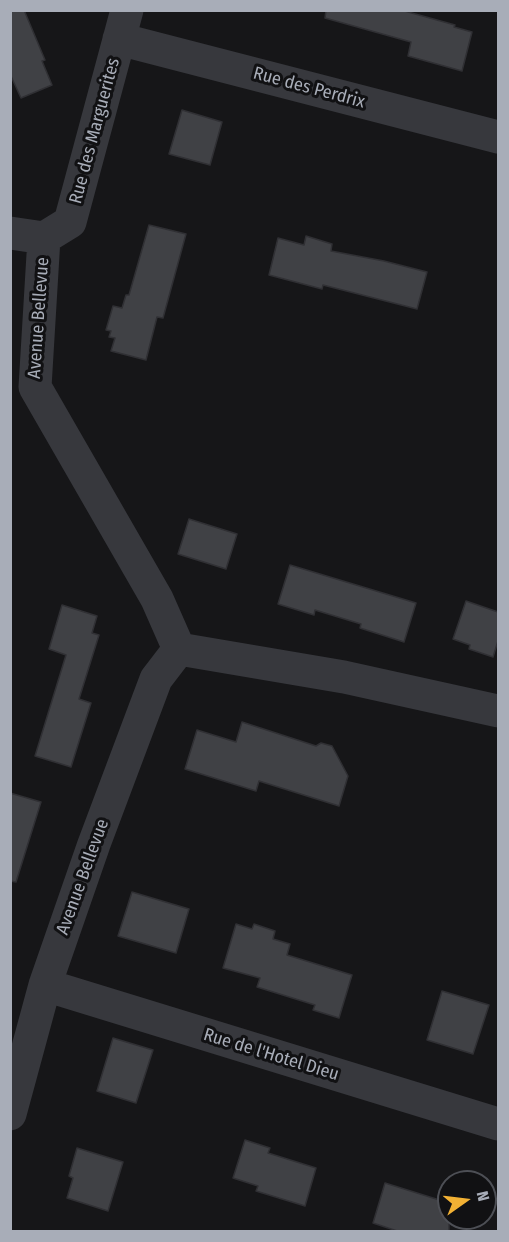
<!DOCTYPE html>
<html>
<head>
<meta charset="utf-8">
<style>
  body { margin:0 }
  #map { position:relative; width:509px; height:1242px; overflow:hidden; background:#161618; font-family:"Fira Sans Condensed",sans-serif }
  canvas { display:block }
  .frame { position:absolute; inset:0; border:12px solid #a8adb8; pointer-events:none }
  .north { position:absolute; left:437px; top:1170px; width:60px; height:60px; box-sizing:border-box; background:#111113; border:2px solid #4d4f55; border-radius:50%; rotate:76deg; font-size:16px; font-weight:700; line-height:24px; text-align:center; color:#a8adb8 }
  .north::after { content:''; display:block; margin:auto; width:21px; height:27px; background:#f2b134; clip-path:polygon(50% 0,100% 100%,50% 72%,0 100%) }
</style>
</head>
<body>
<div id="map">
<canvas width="509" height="1242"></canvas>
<div class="frame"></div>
<div class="north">N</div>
</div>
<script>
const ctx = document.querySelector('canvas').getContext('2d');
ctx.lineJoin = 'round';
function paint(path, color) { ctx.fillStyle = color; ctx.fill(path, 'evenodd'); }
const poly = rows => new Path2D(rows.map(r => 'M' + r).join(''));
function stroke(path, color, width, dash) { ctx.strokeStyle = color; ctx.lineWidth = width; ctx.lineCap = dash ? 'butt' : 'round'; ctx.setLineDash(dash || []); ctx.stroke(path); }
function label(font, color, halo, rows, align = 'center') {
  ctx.font = font + ' "Fira Sans Condensed",sans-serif'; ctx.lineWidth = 6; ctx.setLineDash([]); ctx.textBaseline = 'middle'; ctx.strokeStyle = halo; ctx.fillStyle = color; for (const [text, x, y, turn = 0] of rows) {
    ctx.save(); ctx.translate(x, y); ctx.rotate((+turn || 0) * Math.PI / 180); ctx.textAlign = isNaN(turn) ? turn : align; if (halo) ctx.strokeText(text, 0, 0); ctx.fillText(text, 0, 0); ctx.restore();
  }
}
const building = poly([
  [10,10,24,10,45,60,42,61,52,85,21,98,10,74,10,10],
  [326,10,401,10,455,25,454,27,472,32,462,71,408,56,411,42,325,18,326,10],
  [182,110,222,122,210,165,169,154,182,110],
  [149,225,186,234,163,318,157,317,146,360,111,351,115,338,109,337,111,331,106,330,113,306,122,308,126,295,129,295,149,225],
  [306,236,332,244,331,251,384,261,427,272,417,309,323,285,322,289,269,275,278,238,304,245,306,236],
  [189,519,237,534,226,569,178,554,189,519],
  [290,565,416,603,404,642,360,628,361,624,315,610,314,615,278,604,290,565],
  [466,601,498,612,498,641,493,657,469,649,470,645,453,639,466,601],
  [62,605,97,616,92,633,99,635,79,699,91,703,71,767,35,756,66,655,49,649,62,605],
  [242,722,316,746,321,743,332,746,348,776,339,806,259,781,256,791,185,769,197,730,236,742,242,722],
  [10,793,41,802,16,882,10,881,10,793],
  [132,892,189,909,176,953,118,936,132,892],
  [236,924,252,929,254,924,275,931,273,939,290,944,287,955,352,975,339,1018,313,1010,315,1005,257,987,260,978,223,968,236,924],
  [442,991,489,1005,473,1054,427,1040,442,991],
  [113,1038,153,1050,136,1103,97,1091,113,1038],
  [245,1140,270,1148,268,1153,316,1168,305,1206,256,1191,258,1186,233,1178,245,1140],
  [77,1148,123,1162,108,1211,67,1198,73,1178,69,1176,77,1148],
  [385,1183,449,1203,449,1232,400,1232,373,1223,385,1183]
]);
const minor = poly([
  [119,39,498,137],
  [10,233,44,238],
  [44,238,35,387,157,599,179,649],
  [44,238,70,222,127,10],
  [179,649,344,677,498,711],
  [45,985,498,1124],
  [10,1114,45,985,94,844,156,679,179,649]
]);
const streetNames = [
  ["Rue des Perdrix",309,88,15],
  ["Rue des Marguerites",95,131,-75],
  ["Avenue Bellevue",39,318,-86],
  ["Avenue Bellevue",83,877,-70],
  ["Rue de l'Hotel Dieu",271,1055,17]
];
paint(building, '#404145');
stroke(building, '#303034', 1.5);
stroke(minor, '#37383d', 33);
label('18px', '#a8adb8', '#111113', streetNames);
</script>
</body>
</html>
